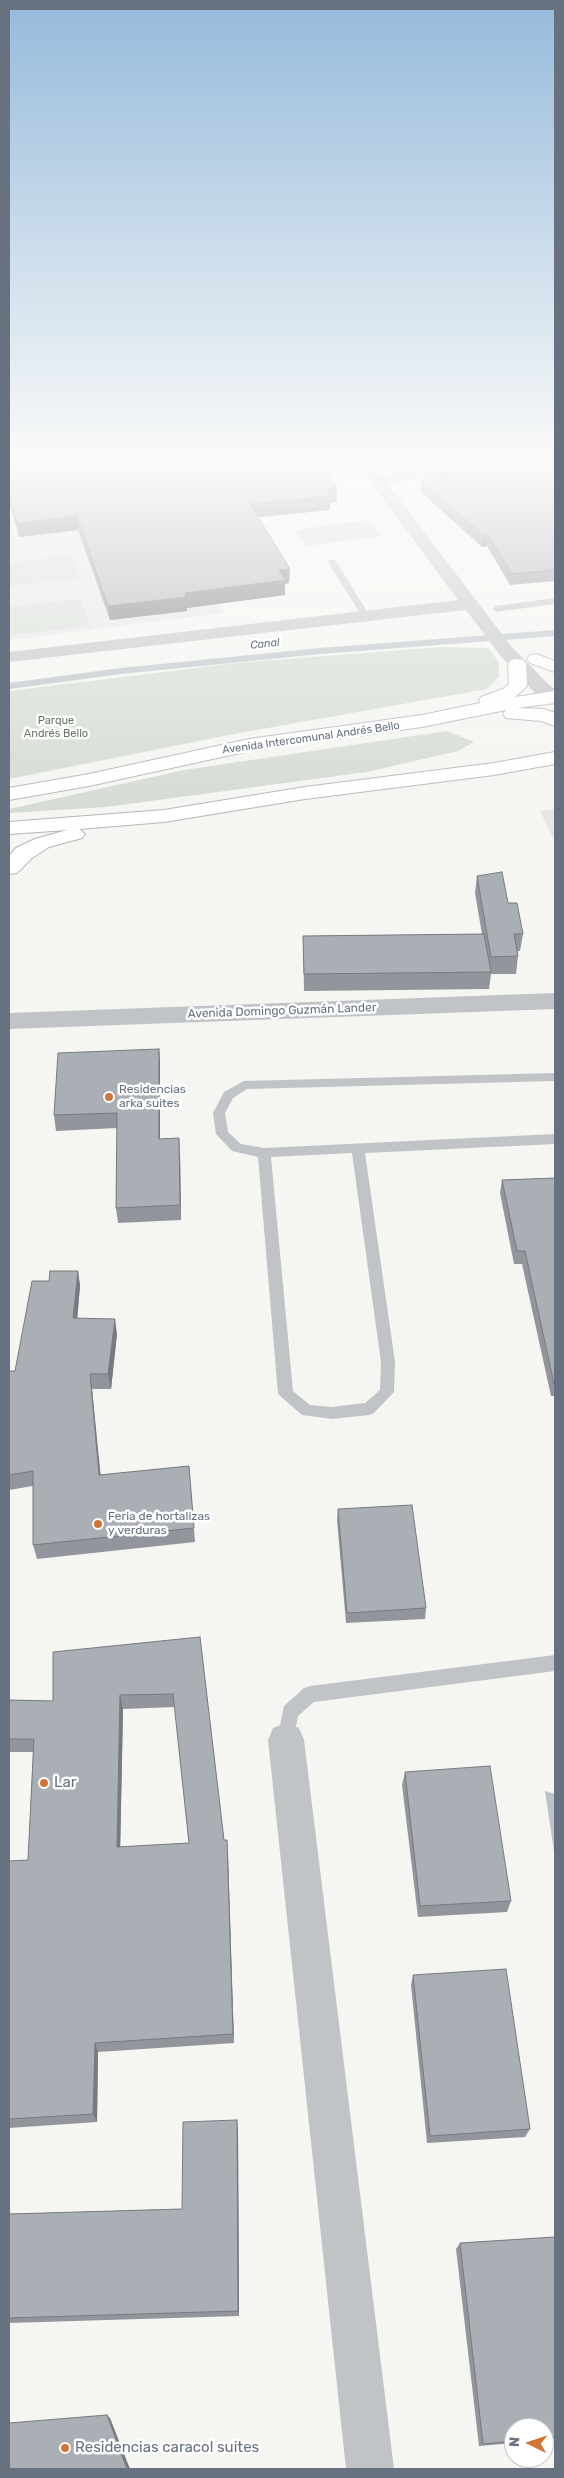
<!DOCTYPE html>
<html>
<head>
<meta charset="utf-8">
<style>
  body { margin:0 }
  #map { position:relative; width:564px; height:2478px; overflow:hidden; background:#f5f5f2; font-family:Rubik,sans-serif }
  canvas { display:block }
  .frame { position:absolute; inset:0; border:10px solid #677180; pointer-events:none }
  .north { position:absolute; left:504px; top:2418px; width:50px; height:50px; box-sizing:border-box; background:#fff; border:1px solid #c2c6cc; border-radius:50%; rotate:274deg; font-size:14px; font-weight:700; line-height:20px; text-align:center; color:#677180 }
  .north::after { content:''; display:block; margin:auto; width:18px; height:22px; background:#d17537; clip-path:polygon(50% 0,100% 100%,50% 72%,0 100%) }
</style>
</head>
<body>
<div id="map">
<canvas width="564" height="2478"></canvas>
<div class="frame"></div>
<div class="north">N</div>
</div>
<script>
const ctx = document.querySelector('canvas').getContext('2d');
ctx.lineJoin = 'round';
function paint(path, color) { ctx.fillStyle = color; ctx.fill(path, 'evenodd'); }
const poly = rows => new Path2D(rows.map(r => 'M' + r).join(''));
function stroke(path, color, width, dash) { ctx.strokeStyle = color; ctx.lineWidth = width; ctx.lineCap = dash ? 'butt' : 'round'; ctx.setLineDash(dash || []); ctx.stroke(path); }
function label(font, color, halo, rows, align = 'center') {
  ctx.font = font + ' Rubik,sans-serif'; ctx.lineWidth = 5; ctx.setLineDash([]); ctx.textBaseline = 'middle'; ctx.strokeStyle = halo; ctx.fillStyle = color; for (const [text, x, y, turn = 0] of rows) {
    ctx.save(); ctx.translate(x, y); ctx.rotate((+turn || 0) * Math.PI / 180); ctx.textAlign = isNaN(turn) ? turn : align; if (halo) ctx.strokeText(text, 0, 0); ctx.fillText(text, 0, 0); ctx.restore();
  }
}
const built = poly([
  [9,461,190,556,225,613,9,640],
  [555,809,555,842,540,811]
]);
const green = poly([
  [369,520,381,536,306,546,295,530],
  [72,556,79,578,9,586,9,562],
  [81,599,90,626,10,635,9,607],
  [442,647,488,648,499,662,499,677,487,689,234,734,9,779,9,691,236,663],
  [447,731,474,742,458,751,367,772,106,807,9,813,9,809,184,770]
]);
const water = poly([
  [545,1791,555,1794,555,1858]
]);
const stream = poly([
  [9,686,121,671,320,651,555,633]
]);
const service = poly([
  [235,461,243,461,249,482,242,480,235,461],
  [329,560,335,560,370,616,369,618,363,618,328,562,329,560],
  [555,598,555,604,496,612,492,609,496,606,555,598],
  [555,1073,555,1081,247,1089,233,1098,225,1113,228,1132,241,1144,264,1148,555,1134,555,1144,365,1153,395,1362,394,1392,374,1413,369,1415,332,1419,302,1415,278,1394,258,1157,232,1151,216,1134,213,1113,224,1092,244,1081,555,1073],
  [352,1153,381,1362,380,1390,365,1403,332,1407,310,1405,293,1391,271,1157,352,1153],
  [555,1655,555,1671,314,1702,298,1716,292,1746,286,1749,280,1746,277,1740,284,1706,304,1688,310,1686,555,1655]
]);
const minor = poly([
  [355,461,370,461,380,475,484,461,523,461,516,465,387,483,511,646,549,685,555,689,555,702,535,693,499,654,466,610,9,662,9,652,458,600,355,461],
  [555,993,555,1009,9,1029,9,1013,555,993],
  [286,1723,299,1728,304,1740,394,2469,346,2469,268,1740,273,1728,286,1723]
]);
const secondary = poly([
  [536,654,555,661,555,672,530,663,527,659,530,655,536,654],
  [517,659,523,660,526,664,527,686,515,697,555,691,555,703,517,708,544,709,555,713,555,726,541,721,506,718,503,714,506,710,422,727,249,751,89,786,9,800,9,788,89,774,249,739,422,715,480,703,479,701,481,697,503,689,509,684,508,664,511,660,517,659],
  [555,752,555,764,494,775,305,799,164,822,79,829,85,834,82,838,49,847,32,858,17,873,9,874,9,856,16,848,35,839,67,830,9,834,9,822,164,810,305,787,494,763,555,752]
]);
const wall = poly([
  [9,461,240,467,247,468,245,461,321,461,337,502,330,503,330,510,258,517,289,583,285,584,285,595,187,608,187,611,110,620,78,530,19,537,9,501],
  [419,461,471,461,425,467],
  [555,461,555,581,510,585,487,546,482,547,421,492,421,481,438,478,439,467],
  [477,876,508,903,523,934,520,951,517,951,518,956,516,974,491,974,489,989,304,991,303,936,482,934,475,893],
  [159,1049,160,1064,160,1139,180,1153,181,1220,118,1223,116,1208,117,1128,56,1131,54,1115],
  [555,1178,555,1396,551,1396,522,1264,514,1264,500,1193,502,1180],
  [78,1271,80,1286,77,1318,117,1334,111,1389,92,1389,100,1475,189,1466,195,1542,37,1559,33,1545,33,1486,9,1490,9,1371,15,1371,49,1281],
  [338,1509,426,1608,425,1619,346,1623,337,1520],
  [200,1637,224,1840,227,1840,234,2043,98,2052,97,2122,9,2128,9,1861,28,1860,33,1752,9,1752,9,1700,53,1701],
  [175,1707,189,1843,120,1847,123,1709],
  [405,1772,511,1901,507,1912,418,1917,402,1785],
  [413,1975,530,2129,525,2137,427,2143,411,1985],
  [238,2128,239,2316,9,2323,9,2214,182,2209],
  [555,2237,555,2439,544,2440,544,2428,514,2428,514,2443,479,2446,456,2249,460,2243]
]);
const shadedWall = poly([
  [426,461,471,461,425,467],
  [337,488,337,502,330,503,330,510,250,518,250,504,326,489],
  [77,516,78,530,19,537,17,523],
  [488,535,487,546,482,547,484,536],
  [290,569,289,583,285,584,285,595,187,608,187,611,110,620,108,606,185,593,279,570],
  [159,1049,160,1064,160,1154,159,1139],
  [179,1138,180,1153,181,1220,180,1205],
  [78,1271,80,1286,76,1333,73,1318],
  [115,1319,117,1334,111,1389,108,1374],
  [90,1374,92,1389,102,1489,99,1475],
  [120,1695,123,1709,120,1859,117,1847],
  [227,1840,228,1852,234,2043,233,2034],
  [95,2043,98,2052,97,2122,93,2114],
  [237,2120,238,2128,239,2316,238,2311],
  [107,2415,110,2418,130,2469,127,2469]
]);
const building = poly([
  [9,461,238,461,240,467,250,469,248,461,321,461,337,488,326,489,330,496,250,504,290,569,279,570,285,580,185,593,186,597,108,606,77,516,17,523,9,494,9,461],
  [483,461,555,461,555,467,551,467,555,471,555,570,512,574,488,535,484,536,421,481,449,476,439,467,483,461],
  [502,872,508,903,517,903,523,934,514,934,518,956,491,957,477,876,502,872],
  [484,934,491,972,304,974,303,936,484,934],
  [159,1049,159,1139,179,1138,180,1205,116,1208,117,1113,54,1115,58,1053,159,1049],
  [555,1178,555,1384,554,1384,525,1251,517,1251,502,1180,555,1178],
  [50,1271,78,1271,73,1318,115,1319,108,1374,90,1374,99,1475,189,1466,194,1528,33,1545,33,1471,9,1475,9,1371,15,1371,32,1281,49,1281,50,1271],
  [412,1505,426,1608,347,1613,338,1509,412,1505],
  [200,1637,224,1840,227,1840,233,2034,95,2043,93,2114,9,2119,9,1861,28,1860,34,1739,9,1739,9,1700,53,1701,53,1652,200,1637],
  [173,1694,189,1843,117,1847,120,1695,173,1694],
  [490,1766,511,1901,420,1906,405,1772,490,1766],
  [506,1969,530,2129,430,2136,413,1975,506,1969],
  [237,2120,238,2311,9,2318,9,2214,182,2209,183,2122,237,2120],
  [555,2237,555,2438,544,2439,544,2428,514,2428,514,2441,483,2444,460,2243,555,2237],
  [107,2415,127,2469,9,2469,9,2423,107,2415]
]);
const markers = [
  [109,1097,5,"#d17537"],
  [98,1524,5,"#d17537"],
  [44,1783,5,"#d17537"],
  [65,2448,5,"#d17537"]
];
const farWaternames = [
  ["Canal",265,644,-6]
];
const farParknames = [
  ["Parque",56,721],
  ["Andrés Bello",56,734]
];
const farStreetnames = [
  ["Avenida Intercomunal Andrés Bello",311,738,-8]
];
const streetNames = [
  ["Avenida Domingo Guzmán Lander",282,1011,-2]
];
const poiNames = [
  ["Residencias",119,1090],
  ["arka suites",119,1104],
  ["Feria de hortalizas",108,1517],
  ["y verduras",108,1531]
];
const nearPoinames = [
  ["Lar",54,1783],
  ["Residencias caracol suites",75,2448]
];
paint(built, '#e5e6e6');
paint(green, '#d5dcd4');
paint(water, '#bbc3c8');
stroke(stream, '#bbc3c8', 6);
stroke(secondary, '#b4b7bc', 2);
paint(service, '#c1c4c7');
paint(minor, '#c1c4c7');
paint(secondary, '#fff');
paint(wall, '#92969c');
paint(shadedWall, '#777a7f');
paint(building, '#aaafb5');
stroke(building, '#777a7f', 1);
const sky = ctx.createLinearGradient(0, 0, 0, 808);
sky.addColorStop(0, '#96badb');
sky.addColorStop(0.57, '#fafaf9');
sky.addColorStop(1, '#fafaf900');
ctx.fillStyle = sky;
ctx.fillRect(0, 0, 564, 808);
for (const [x, y, r, color] of markers) { const dot = new Path2D(); dot.arc(x, y, r, 0, 2 * Math.PI); ctx.fillStyle = color; ctx.fill(dot); stroke(dot, '#fff', 2); }
label('italic 11px', '#697884', '#fff', farWaternames);
label('11px', '#667865', '#fff', farParknames);
label('11px', '#677180', '#fff', farStreetnames);
label('12px', '#677180', '#fff', streetNames);
label('12px', '#677180', '#fff', poiNames, 'left');
label('15px', '#677180', '#fff', nearPoinames, 'left');
</script>
</body>
</html>
